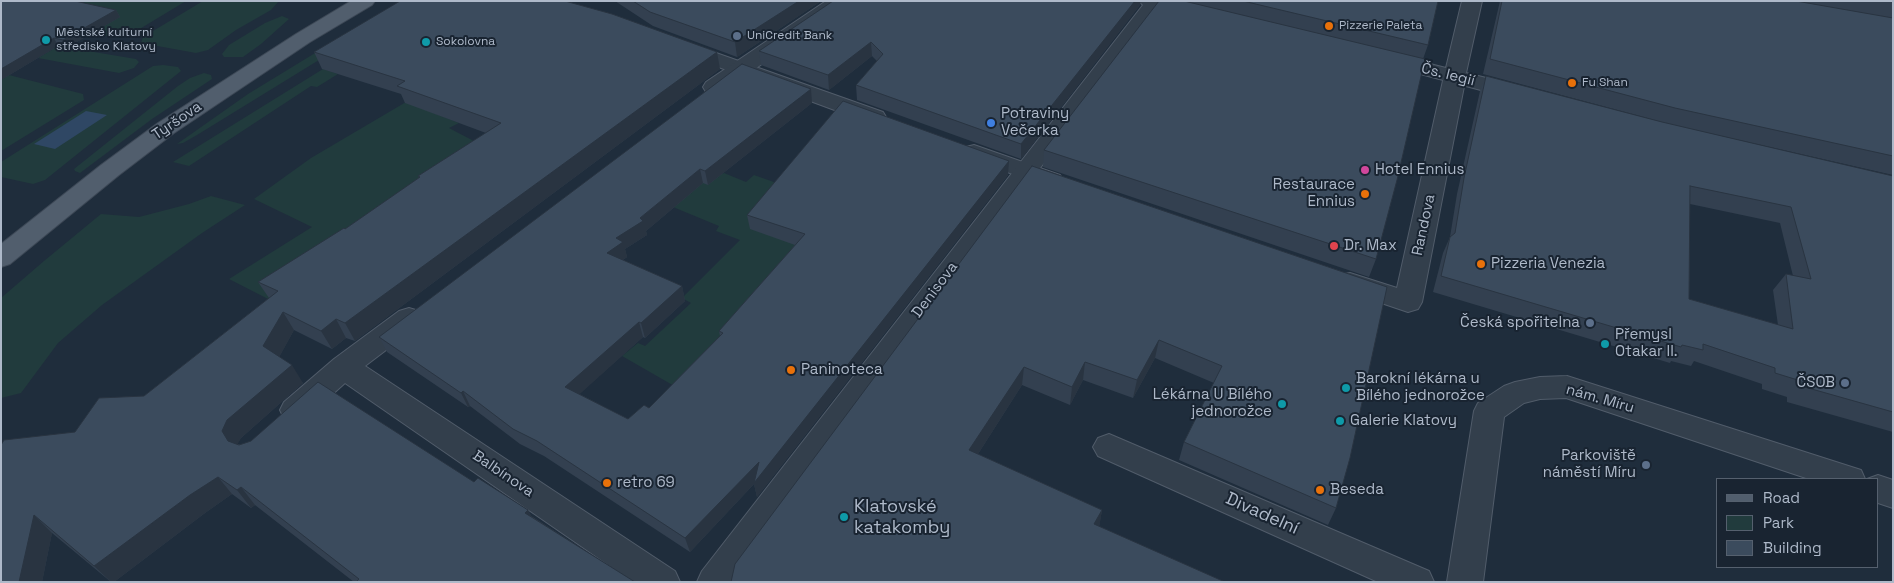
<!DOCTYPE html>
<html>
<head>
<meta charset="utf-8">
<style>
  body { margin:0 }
  #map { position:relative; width:1894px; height:583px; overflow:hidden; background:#1f2d3c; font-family:"Space Grotesk",sans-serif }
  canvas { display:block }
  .frame { position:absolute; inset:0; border:2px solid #aeb9c9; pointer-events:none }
  .legend { position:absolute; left:1716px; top:478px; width:162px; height:90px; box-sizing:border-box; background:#192431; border:1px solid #55606e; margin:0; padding:6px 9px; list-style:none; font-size:15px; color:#aeb9c9 }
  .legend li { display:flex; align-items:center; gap:10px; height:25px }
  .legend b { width:25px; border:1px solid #55606e }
</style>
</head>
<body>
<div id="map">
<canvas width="1894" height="583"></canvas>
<div class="frame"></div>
<ul class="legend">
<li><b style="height:6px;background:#515e6d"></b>Road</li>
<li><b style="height:14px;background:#213b3d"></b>Park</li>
<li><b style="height:14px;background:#3b4b5d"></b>Building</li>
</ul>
</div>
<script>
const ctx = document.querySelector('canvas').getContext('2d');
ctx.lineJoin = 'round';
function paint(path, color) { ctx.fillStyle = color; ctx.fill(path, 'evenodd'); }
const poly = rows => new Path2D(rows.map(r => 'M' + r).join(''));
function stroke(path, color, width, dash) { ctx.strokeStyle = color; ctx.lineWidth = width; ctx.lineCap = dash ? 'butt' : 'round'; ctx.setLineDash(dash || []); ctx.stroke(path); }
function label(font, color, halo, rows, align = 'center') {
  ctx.font = font + ' "Space Grotesk",sans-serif'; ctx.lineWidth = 4; ctx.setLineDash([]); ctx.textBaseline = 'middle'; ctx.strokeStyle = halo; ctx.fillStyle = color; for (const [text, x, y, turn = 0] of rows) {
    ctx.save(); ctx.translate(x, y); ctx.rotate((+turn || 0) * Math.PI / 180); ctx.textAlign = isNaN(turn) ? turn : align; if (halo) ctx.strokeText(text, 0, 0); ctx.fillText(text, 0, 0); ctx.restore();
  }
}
const green = poly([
  [87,1,186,1,128,36,118,38,92,33,119,17,75,8],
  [203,1,279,1,271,10,236,30,208,50,196,53,141,43,143,37],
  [282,16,289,19,261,44,243,57,224,57,222,54,229,45,265,23],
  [343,36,345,44,197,135,183,143,177,144,248,94],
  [58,46,136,59,139,62,134,68,119,73,38,58],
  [163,65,178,67,181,71,45,180,33,184,1,177,1,162,153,66],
  [323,69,338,74,317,87,311,86,189,166,173,162],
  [204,73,211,75,212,79,152,119,80,173,75,171,74,169,178,86,190,78],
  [9,75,83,94,84,100,1,151,1,80],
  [406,102,459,123,449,128,489,149,270,300,229,279,312,227,254,199,311,158],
  [724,173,746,182,754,175,788,187,850,218,683,391,622,356,638,343,645,346,691,303,682,298,740,240,716,231,719,226,673,207,702,183],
  [211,196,245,205,202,233,102,305,58,343,21,393,1,398,1,298,44,261,101,214,139,217,189,204]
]);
const water = poly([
  [86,111,107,115,55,149,34,144]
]);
const pedestrian = poly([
  [685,42,883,112,886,117,883,122,875,124,867,122,678,52,675,48,678,44,685,42],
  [1455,70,1463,71,1466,76,1422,302,1418,309,1408,312,1340,289,1336,282,1340,275,1350,273,1397,288,1444,76,1447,71,1455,70],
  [974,145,1060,175,1063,180,1060,185,1051,188,966,157,962,152,966,147,974,145]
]);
const minor = poly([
  [826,1,849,1,846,5,722,92,714,94,706,92,703,87,706,82,826,1],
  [1139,1,1174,1,1201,8,1204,12,1201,16,1194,18,1160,10,1034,176,736,582,697,582,702,571,1143,5,1139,1],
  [1462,1,1482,1,1466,73,1527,88,1530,93,1527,98,1519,100,1511,98,1379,63,1375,59,1379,55,1386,53,1446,68,1462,1],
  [409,308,419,311,423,318,419,325,365,366,675,571,680,582,633,582,345,383,306,418,295,422,284,418,280,410,284,402,334,359,399,311,409,308],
  [1567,376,1861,470,1865,479,1809,479,1566,398,1540,399,1524,403,1504,417,1483,582,1447,582,1474,411,1478,403,1504,386,1515,382,1540,377,1567,376],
  [1109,434,1429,571,1434,582,1378,582,1098,456,1093,447,1098,438,1109,434],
  [1878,475,1893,480,1893,508,1878,503,1878,479,1867,479,1878,475]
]);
const primary = poly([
  [351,1,375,1,372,5,310,42,174,133,119,175,10,264,1,267,1,244,101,165,158,123,296,34,351,1]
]);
const wall = poly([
  [1,1,116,10,120,17,68,47,58,46,1,80],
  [615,1,821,1,737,57,653,26],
  [1159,1,1438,1,1428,45,1423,59,1376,259,1369,277,1043,167,1044,150],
  [1500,1,1893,1,1893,175,1673,125,1893,176,1893,432,1787,402,1787,397,1762,389,1762,384,1694,361,1691,366,1671,361,1670,363,1433,292,1443,253,1450,237,1457,194,1480,91,1486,76,1666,123,1483,74],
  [1690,204,1780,223,1793,276,1786,274,1773,290,1778,325,1689,299],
  [1140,5,1021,159,857,100,856,85,877,61,872,56,829,90,761,65,759,51],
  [314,52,720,69,355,341,346,338,332,349,294,330,279,357,303,383,241,438,237,444,474,482,528,510,531,516,635,582,354,582,255,505,251,508,232,494,205,513,114,582,111,582,52,533,42,582,1,582,75,432,144,396,269,298,258,282,345,229,419,178,418,176,486,133,405,103,401,94,322,69],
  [812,103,708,185,703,183,646,231,647,235,625,249,627,257,623,260,682,286,685,301,645,338,643,337,579,394,628,419,649,408,720,336,719,331,795,245,750,229,747,215,1008,175,757,497,754,484,690,552,544,456,520,444,470,406,468,407,387,352,379,337],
  [1032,166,1387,287,1336,508,1328,525,1179,460,1184,442,1214,383,1155,358,1133,398,1083,380,1070,405,1022,385,978,454,1102,510,1099,527,731,582]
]);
const shadedWall = poly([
  [799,1,821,1,737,57,735,42],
  [1135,1,1141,1,1140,5,1021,159,1021,144],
  [116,10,120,17,68,47,63,40],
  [54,38,58,46,1,80,1,69],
  [871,42,872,56,829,90,828,75],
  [717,52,720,69,355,341,345,323],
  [811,89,812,103,708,185,705,171],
  [1009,161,1008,175,757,497,754,484,690,552,685,538,759,462],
  [700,169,703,183,646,231,647,235,625,249,627,257,612,268,607,253,616,238],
  [682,286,685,301,645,338,641,323],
  [283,312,294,330,275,365,263,346],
  [336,319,346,338,332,349,321,331],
  [639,322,643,337,571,402,565,387],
  [1159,340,1155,358,1133,398,1137,380],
  [1085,362,1083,380,1070,405,1072,387],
  [292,365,303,383,241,438,235,449,228,441,222,431,227,420],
  [1024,367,1022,385,969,468,969,450],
  [463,391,470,406,468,407,461,393],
  [218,477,232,494,205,513,114,582,111,582,94,566,190,495],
  [241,487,255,505,251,508,237,490],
  [528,510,537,527,525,513],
  [1102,510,1099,528,1094,524],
  [34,515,52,533,42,582,19,582]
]);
const building = poly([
  [1,1,75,1,116,10,63,40,54,38,1,69,1,1],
  [400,1,565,1,612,14,717,52,345,323,336,319,321,331,283,312,263,346,292,365,227,420,222,431,228,441,239,445,251,441,318,382,474,482,478,478,528,510,525,513,635,582,356,582,359,579,241,487,237,490,218,477,190,495,94,566,34,515,19,582,1,582,1,445,4,440,75,432,99,398,144,396,278,291,258,282,344,228,345,229,420,177,418,176,501,123,397,86,405,81,314,52,400,1],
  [633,1,799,1,735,42,650,12,633,1],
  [833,1,1135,1,1021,144,856,85,883,54,871,42,828,75,759,51,833,1],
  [1159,1,1184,1,1425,59,1397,180,1376,259,1044,150,1159,1],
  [1243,1,1438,1,1428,45,1243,1],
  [1502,1,1796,1,1893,18,1893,156,1675,108,1490,59,1502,1],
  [742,64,811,89,705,171,700,169,640,218,643,221,616,238,623,242,607,253,682,286,641,323,639,322,565,387,628,419,644,405,649,408,723,333,719,331,805,234,747,215,843,101,1009,161,754,483,759,462,685,538,537,441,513,429,463,391,461,393,379,337,742,64],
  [1486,76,1662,122,1893,176,1893,412,1801,386,1801,381,1775,373,1775,368,1703,344,1703,350,1682,345,1681,347,1441,276,1450,237,1455,233,1464,178,1486,76],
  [1690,186,1791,207,1811,279,1786,274,1793,329,1689,299,1690,186],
  [1032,166,1387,287,1350,458,1336,508,1184,442,1222,366,1159,340,1137,380,1085,362,1072,387,1024,367,969,450,1102,510,1094,524,1225,582,731,582,735,564,1032,166]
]);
const markers = [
  [1329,26,5,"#e8710a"],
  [737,36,5,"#5c6f8a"],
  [46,40,5,"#0f9aa8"],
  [426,42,5,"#0f9aa8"],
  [1572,83,5,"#e8710a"],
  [991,123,5,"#3f7fe0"],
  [1365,170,5,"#d1479c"],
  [1365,194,5,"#e8710a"],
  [1334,246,5,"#e0444e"],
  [1481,264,5,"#e8710a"],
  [1590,323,5,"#5c6f8a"],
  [1605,344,5,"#0f9aa8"],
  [791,370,5,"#e8710a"],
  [1845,383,5,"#5c6f8a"],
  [1346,388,5,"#0f9aa8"],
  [1282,404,5,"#0f9aa8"],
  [1340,421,5,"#0f9aa8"],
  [1646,465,5,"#5c6f8a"],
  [607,483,5,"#e8710a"],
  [1320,490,5,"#e8710a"],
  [844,517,5,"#0f9aa8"]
];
const farPoinames = [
  ["Pizzerie Paleta",1339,26],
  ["Městské kulturní",56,33],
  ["středisko Klatovy",56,47],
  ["UniCredit Bank",747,36],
  ["Sokolovna",436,42],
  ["Fu Shan",1582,83]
];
const streetNames = [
  ["Čs. legií",1448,75,14],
  ["Tyršova",177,121,-34],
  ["Randova",1424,225,-78],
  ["Denisova",935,290,-53],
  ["nám. Míru",1600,399,16],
  ["Balbínova",503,474,34]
];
const poiNames = [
  ["Potraviny",1001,114],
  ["Večerka",1001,131],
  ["Hotel Ennius",1375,170],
  ["Restaurace",1355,185,"right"],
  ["Ennius",1355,202,"right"],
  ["Dr. Max",1344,246],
  ["Pizzeria Venezia",1491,264],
  ["Česká spořitelna",1580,323,"right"],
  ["Přemysl",1615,335],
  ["Otakar II.",1615,352],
  ["Paninoteca",801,370],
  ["Barokní lékárna u",1356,379],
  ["Bílého jednorožce",1356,396],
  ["ČSOB",1835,383,"right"],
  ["Lékárna U Bílého",1272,395,"right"],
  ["jednorožce",1272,412,"right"],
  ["Galerie Klatovy",1350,421],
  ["Parkoviště",1636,456,"right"],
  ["náměstí Míru",1636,473,"right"],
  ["retro 69",617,483],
  ["Beseda",1330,490]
];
const nearPoinames = [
  ["Klatovské",854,507],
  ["katakomby",854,528]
];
const nearStreetnames = [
  ["Divadelní",1262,514,24]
];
paint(green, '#213b3d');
paint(water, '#2f4764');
stroke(pedestrian, '#515c6a', 2);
stroke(minor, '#515c6a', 2);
stroke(primary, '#3d4856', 2);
paint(pedestrian, '#333f4c');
paint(minor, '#333f4c');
paint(primary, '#515e6d');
paint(wall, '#334050');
paint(shadedWall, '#293441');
paint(building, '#3b4b5d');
stroke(building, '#293441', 1);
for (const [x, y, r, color] of markers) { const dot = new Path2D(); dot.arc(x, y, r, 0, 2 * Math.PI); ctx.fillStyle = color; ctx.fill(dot); stroke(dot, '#192431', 2); }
label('12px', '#aeb9c9', '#192431', farPoinames, 'left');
label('15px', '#aeb9c9', '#192431', streetNames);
label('15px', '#aeb9c9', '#192431', poiNames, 'left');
label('18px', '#aeb9c9', '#192431', nearPoinames, 'left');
label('18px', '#aeb9c9', '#192431', nearStreetnames);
</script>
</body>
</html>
